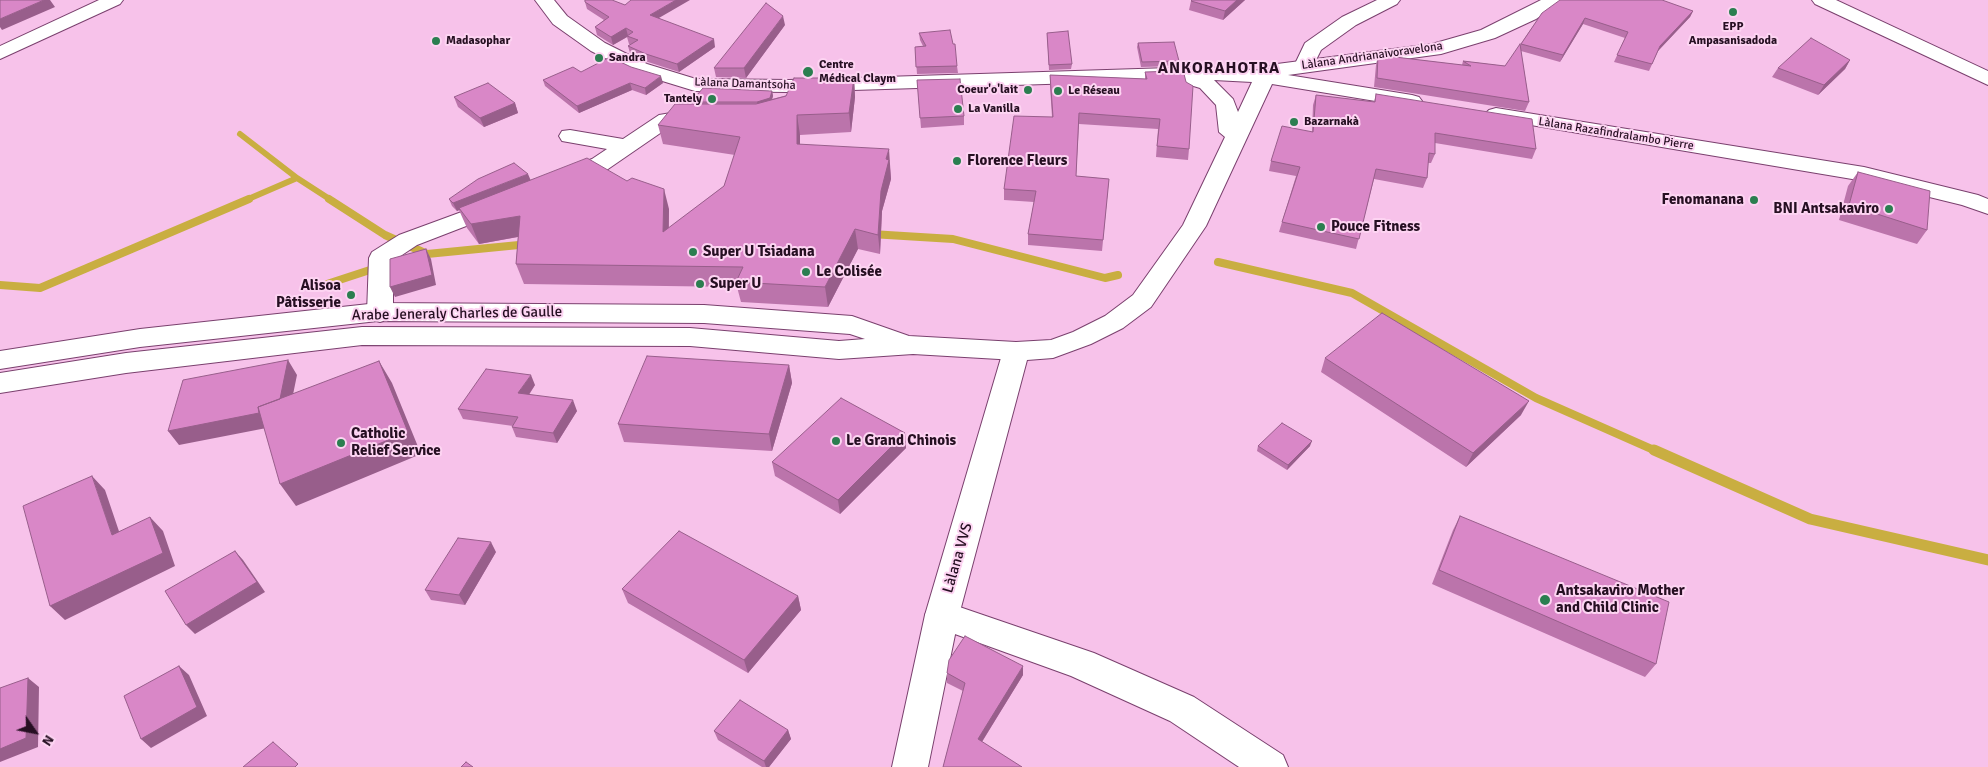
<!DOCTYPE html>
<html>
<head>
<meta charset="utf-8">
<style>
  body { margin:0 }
  #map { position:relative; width:1988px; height:767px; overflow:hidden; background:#f7c2ea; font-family:Signika,sans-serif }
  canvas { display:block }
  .north { position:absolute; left:10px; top:707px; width:50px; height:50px; -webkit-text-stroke:4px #fdd4f2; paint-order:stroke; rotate:123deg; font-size:14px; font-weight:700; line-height:20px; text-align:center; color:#260f22 }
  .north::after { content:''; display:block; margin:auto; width:18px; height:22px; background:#260f22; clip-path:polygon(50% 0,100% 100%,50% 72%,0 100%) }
</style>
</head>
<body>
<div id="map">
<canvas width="1988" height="767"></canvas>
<div class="north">N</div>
</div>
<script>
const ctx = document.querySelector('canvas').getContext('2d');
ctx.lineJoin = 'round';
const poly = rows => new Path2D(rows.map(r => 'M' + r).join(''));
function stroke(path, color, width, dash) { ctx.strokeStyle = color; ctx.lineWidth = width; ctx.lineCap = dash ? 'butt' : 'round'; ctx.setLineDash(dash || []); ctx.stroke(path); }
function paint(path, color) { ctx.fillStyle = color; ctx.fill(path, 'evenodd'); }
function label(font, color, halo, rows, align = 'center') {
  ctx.font = font + ' Signika,sans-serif'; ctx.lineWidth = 4; ctx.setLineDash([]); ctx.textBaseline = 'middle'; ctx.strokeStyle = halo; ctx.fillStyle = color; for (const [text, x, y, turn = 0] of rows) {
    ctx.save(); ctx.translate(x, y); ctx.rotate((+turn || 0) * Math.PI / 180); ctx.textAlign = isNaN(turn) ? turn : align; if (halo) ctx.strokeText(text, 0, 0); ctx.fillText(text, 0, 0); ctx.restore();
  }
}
const streamFar2 = poly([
  [240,134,297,178,331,200],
  [246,200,297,178]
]);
const streamFar1 = poly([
  [329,199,385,235,425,253],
  [871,234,953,239,1105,278,1118,275],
  [417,255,529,244],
  [1218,262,1352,293,1536,398,1656,451],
  [327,284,379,267],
  [0,285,40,288,249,199]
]);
const stream = poly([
  [1654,450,1810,519,1988,560]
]);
const minor = poly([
  [99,0,123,0,120,4,0,59,0,46,99,0],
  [1377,0,1400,0,1397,4,1356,25,1321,50,1311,70,1297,70,1294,66,1305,43,1342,17,1377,0],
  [695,109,702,111,706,115,702,119,672,125,608,169,565,185,557,183,554,178,557,173,592,159,607,149,562,141,559,136,562,131,570,130,623,139,659,115,695,109],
  [497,199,505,201,509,206,505,211,417,245,393,261,393,313,389,319,380,322,371,319,367,313,369,258,372,252,399,235,497,199],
  [942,601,1094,653,1194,697,1283,755,1288,767,1239,767,1170,721,1071,676,930,625,925,615,930,605,942,601]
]);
const tertiary = poly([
  [378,303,704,305,852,316,909,336,1016,342,1025,344,1029,351,1025,358,1016,360,913,354,839,359,690,346,362,345,126,373,0,393,0,373,126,353,362,327,690,328,839,341,865,339,850,334,704,323,378,321,140,347,0,369,0,351,140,329,378,303]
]);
const secondary = poly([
  [535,0,554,0,567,16,605,43,647,64,696,79,789,80,1202,67,1268,71,1270,66,1277,64,1432,44,1481,30,1541,0,1563,0,1536,19,1495,38,1441,54,1288,75,1412,95,1419,97,1422,101,1419,105,1412,107,1272,84,1206,226,1151,307,1123,328,1091,344,1053,358,1027,360,959,615,928,767,892,767,925,615,1003,351,1007,344,1016,342,1051,340,1073,332,1105,316,1133,295,1183,225,1225,137,1219,132,1216,105,1200,88,1174,80,789,92,695,91,633,72,591,51,553,24,535,0],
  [1214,80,1252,82,1238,112,1233,99,1214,80],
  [1812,0,1836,0,1988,71,1988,85,1815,4,1812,0],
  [1496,108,1864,167,1978,195,1988,199,1988,214,1962,205,1864,181,1489,118,1485,114,1489,110,1496,108]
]);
const wall = poly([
  [1192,0,1245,0,1223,20,1189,10,1191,1],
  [585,2,659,18,715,47,679,72,648,62,630,53,628,46,630,44,629,44,627,37,613,45,597,35,595,27,604,20,587,9],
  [1693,11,1690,17,1658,51,1649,71,1614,62,1625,38,1583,24,1560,62,1521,51,1529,102,1525,111,1374,87,1376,65,1378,55,1462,65,1463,61,1505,66,1520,45,1542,13],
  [785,25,746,78,716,77,714,68],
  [919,33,957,66,958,73,917,74,915,47,923,46,920,40],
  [1047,33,1072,64,1071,69,1049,70],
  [1138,43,1179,61,1178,66,1141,67,1137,47],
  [1850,60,1845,69,1818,95,1772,77,1778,68],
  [581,72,663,83,646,95,632,90,579,113,545,86,543,80],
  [1145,72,1189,149,1188,160,1156,157,1158,129,1079,124,1076,176,1109,179,1102,251,1028,245,1028,234,1034,202,1004,200,1004,189,1052,117,1050,86,1050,75,1145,79],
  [854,78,855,97,851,132,800,135,800,144,890,168,891,179,882,211,880,254,858,249,828,307,741,302,737,287,524,284,516,264,518,237,479,244,467,228,459,210,457,211,452,206,449,199,530,180,669,209,669,228,724,186,735,155,663,144,658,125,692,104,691,102,772,91,773,96,772,99],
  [917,80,964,116,964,125,921,128],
  [1376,94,1536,149,1532,159,1435,143,1435,154,1431,163,1428,163,1427,178,1423,188,1374,179,1356,249,1279,232,1282,222,1296,176,1269,171,1271,161,1312,132,1313,105,1316,95,1374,102],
  [454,97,515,103,518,113,484,127,458,107],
  [1858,172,1927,230,1917,244,1839,220,1848,186],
  [1325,358,1521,415,1466,467,1321,372],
  [789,365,792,383,772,451,624,442,618,424],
  [535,385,529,395,577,411,557,443,516,437,512,427,513,426,463,419,458,409],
  [905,433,906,448,840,514,775,476,772,462],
  [1258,446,1310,446,1287,470,1257,451],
  [1460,516,1656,664,1645,677,1432,584,1453,530],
  [496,552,465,605,431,600,425,590],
  [622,589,798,596,801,610,748,673,628,603],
  [947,673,1023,675,982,742,943,767,963,691,947,683],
  [788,730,791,739,769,767,762,767,718,740,714,731]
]);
const shadedWall = poly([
  [44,0,50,0,55,7,2,30,0,27,0,19],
  [676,0,690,0,652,22,650,15],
  [1237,0,1245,0,1223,20,1225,11],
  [1693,11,1690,17,1657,52,1660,46],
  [783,16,785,25,746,78,744,68],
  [1585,18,1583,24,1560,62,1563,55],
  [626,28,628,36,627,36,627,37,613,45,611,37],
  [714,39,715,47,679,72,677,64],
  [1850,60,1845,69,1818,95,1824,85],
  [661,76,663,83,646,95,645,88],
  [854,78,855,97,851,132,849,113],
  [630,83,632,90,579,113,577,106],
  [772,91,773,96,771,103,758,107,757,102],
  [515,103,518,113,484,127,480,118],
  [797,115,800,135,800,163,797,144],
  [889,149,891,179,882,211,880,254,878,235,881,191,886,159],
  [528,174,531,181,457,211,453,203],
  [664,189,669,209,668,252,663,232],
  [520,216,528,235,479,244,471,224],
  [855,229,858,249,828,307,825,287],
  [426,249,431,259,436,285,395,297,390,287],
  [288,360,297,375,287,424,179,445,168,431],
  [379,361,392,383,421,454,296,506,280,484],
  [789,365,792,383,772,451,769,434],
  [531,375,535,385,523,403,518,393],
  [573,400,577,411,557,443,553,433],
  [1529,401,1521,415,1466,467,1473,453],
  [905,433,906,448,840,514,838,500],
  [1312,441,1310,446,1287,470,1288,465],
  [92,476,105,490,125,549,112,535],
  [150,517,163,531,175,566,65,620,50,606],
  [491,542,496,552,465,605,459,595],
  [235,551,243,560,265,592,195,634,186,625],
  [798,596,801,610,748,673,744,660],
  [179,666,189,675,207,716,151,748,141,739],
  [1023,666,1023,675,978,748,978,739],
  [28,678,39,687,38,747,0,762,0,749],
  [788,730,791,739,769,767,766,767,764,761]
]);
const building = poly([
  [0,0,44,0,0,19,0,0],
  [585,0,612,0,625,5,631,0,676,0,650,15,714,39,677,64,646,54,628,46,638,40,627,36,633,32,626,28,611,37,595,27,609,17,585,2,585,0],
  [1192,0,1237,0,1225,11,1191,1,1192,0],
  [1560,0,1662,0,1693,11,1660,46,1652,64,1617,55,1628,32,1585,18,1563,55,1521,44,1542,13,1560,0],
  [766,3,783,16,744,68,714,68,766,3],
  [950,30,953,44,955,44,957,66,916,67,915,47,926,46,919,33,950,30],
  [1068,31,1072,64,1049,65,1047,33,1068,31],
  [1811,38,1850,60,1824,85,1778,68,1811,38],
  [1174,42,1179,61,1142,62,1138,43,1174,42],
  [1520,44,1529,102,1377,78,1378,55,1471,66,1463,61,1505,66,1520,44],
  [610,57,631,67,661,76,645,88,630,83,577,106,543,80,573,67,581,72,610,57],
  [1175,71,1184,74,1186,82,1193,86,1189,149,1157,146,1160,119,1079,113,1076,176,1109,179,1103,240,1028,234,1036,191,1004,189,1014,116,1053,117,1050,75,1147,79,1145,72,1175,71],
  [794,78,854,78,849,113,797,115,797,144,889,149,886,159,889,160,881,191,878,235,855,229,825,287,736,282,743,267,516,264,520,216,471,224,459,208,587,158,627,181,632,178,664,189,663,232,724,186,740,137,658,125,675,104,756,104,786,96,794,78],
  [960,79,964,116,920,118,917,80,960,79],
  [488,83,515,103,480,118,454,97,488,83],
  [703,88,772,91,770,98,757,102,691,102,703,88],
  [1376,94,1532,119,1536,149,1435,133,1435,154,1429,153,1427,178,1376,169,1359,239,1282,222,1300,167,1271,161,1282,126,1313,132,1316,95,1375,102,1376,94],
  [514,163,528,174,453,203,449,199,478,179,514,163],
  [1858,172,1930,191,1927,230,1849,205,1858,172],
  [426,249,432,275,390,287,390,259,426,249],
  [1382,313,1529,401,1473,453,1325,358,1382,313],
  [647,356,789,365,769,434,618,424,647,356],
  [288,360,280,399,258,407,259,413,168,431,183,380,288,360],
  [379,361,408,432,280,484,258,407,379,361],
  [486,369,531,375,518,393,573,400,553,433,512,427,518,417,458,409,486,369],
  [841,398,905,433,838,500,772,462,841,398],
  [1282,423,1312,441,1288,465,1258,446,1282,423],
  [92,476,112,535,150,517,163,553,50,606,23,506,92,476],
  [1460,516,1669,602,1656,664,1439,570,1460,516],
  [679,531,798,596,744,660,622,589,679,531],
  [458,538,491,542,459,595,425,590,458,538],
  [235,551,257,582,186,625,165,591,235,551],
  [965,636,1023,666,978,739,1022,767,943,767,965,683,947,673,949,660,965,636],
  [179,666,197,707,141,739,124,696,179,666],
  [28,678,26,738,0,749,0,688,28,678],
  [740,700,788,730,764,761,714,731,740,700],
  [273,742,298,764,295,767,243,767,273,742],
  [466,762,473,767,461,767,466,762]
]);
const markers = [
  [1733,12,5,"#2b7e50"],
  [436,41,5,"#2b7e50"],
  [599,58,5,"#2b7e50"],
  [808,72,6,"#2b7e50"],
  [1028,90,5,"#2b7e50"],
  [1058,91,5,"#2b7e50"],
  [712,99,5,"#2b7e50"],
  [958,109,5,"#2b7e50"],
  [1294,122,5,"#2b7e50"],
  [957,161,5,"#2b7e50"],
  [1754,200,5,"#2b7e50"],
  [1889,209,5,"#2b7e50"],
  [1321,227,5,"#2b7e50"],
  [693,252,5,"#2b7e50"],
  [806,272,5,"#2b7e50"],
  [700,284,5,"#2b7e50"],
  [351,295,5,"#2b7e50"],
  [836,441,5,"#2b7e50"],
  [341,443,5,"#2b7e50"],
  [1545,600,6,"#2b7e50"]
];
const farPoinames = [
  ["EPP",1733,27,"center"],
  ["Ampasanisadoda",1733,41,"center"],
  ["Madasophar",446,41],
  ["Sandra",609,58],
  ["Centre",819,65],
  ["Médical Claym",819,79],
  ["Coeur'o'lait",1018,90,"right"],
  ["Le Réseau",1068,91],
  ["Tantely",702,99,"right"],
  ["La Vanilla",968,109],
  ["Bazarnakà",1304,122]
];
const farStreetnames = [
  ["Làlana Andrianaivoravelona",1372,56,-8],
  ["Làlana Damantsoha",745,84,2],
  ["Làlana Razafindralambo Pierre",1616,134,9]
];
const poiNames = [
  ["Florence Fleurs",967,161],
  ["Fenomanana",1744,200,"right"],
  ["BNI Antsakaviro",1879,209,"right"],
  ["Pouce Fitness",1331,227],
  ["Super U Tsiadana",703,252],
  ["Le Colisée",816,272],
  ["Super U",710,284],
  ["Alisoa",341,286,"right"],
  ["Pâtisserie",341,303,"right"],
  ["Catholic",351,434],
  ["Relief Service",351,451],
  ["Le Grand Chinois",846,441],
  ["Antsakaviro Mother",1556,591],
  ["and Child Clinic",1556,608]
];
const streetNames = [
  ["Arabe Jeneraly Charles de Gaulle",457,314,-1],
  ["Làlana VVS",958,558,-74]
];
const farDistrictnames = [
  ["ANKORAHOTRA",1219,69]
];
stroke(streamFar2, '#c9ae41', 6);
stroke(streamFar1, '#c9ae41', 8);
stroke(stream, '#c9ae41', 11);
stroke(minor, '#7a406e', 2);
stroke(tertiary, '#7a406e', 2);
stroke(secondary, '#7a406e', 2);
paint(minor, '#fff');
paint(tertiary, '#fff');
paint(secondary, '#fff');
paint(wall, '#bb74ab');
paint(shadedWall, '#985e8b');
paint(building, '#d987c7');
stroke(building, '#985e8b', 1);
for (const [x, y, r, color] of markers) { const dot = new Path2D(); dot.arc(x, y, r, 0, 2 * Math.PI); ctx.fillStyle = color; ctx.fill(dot); stroke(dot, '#fdd4f2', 2); }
label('bold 12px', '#260f22', '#fdd4f2', farPoinames, 'left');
label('12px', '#260f22', '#fdd4f2', farStreetnames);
label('bold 15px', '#260f22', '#fdd4f2', poiNames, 'left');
label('15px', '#260f22', '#fdd4f2', streetNames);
ctx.letterSpacing = '1px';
label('bold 16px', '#260f22', '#fdd4f2', farDistrictnames);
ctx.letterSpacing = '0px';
</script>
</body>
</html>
